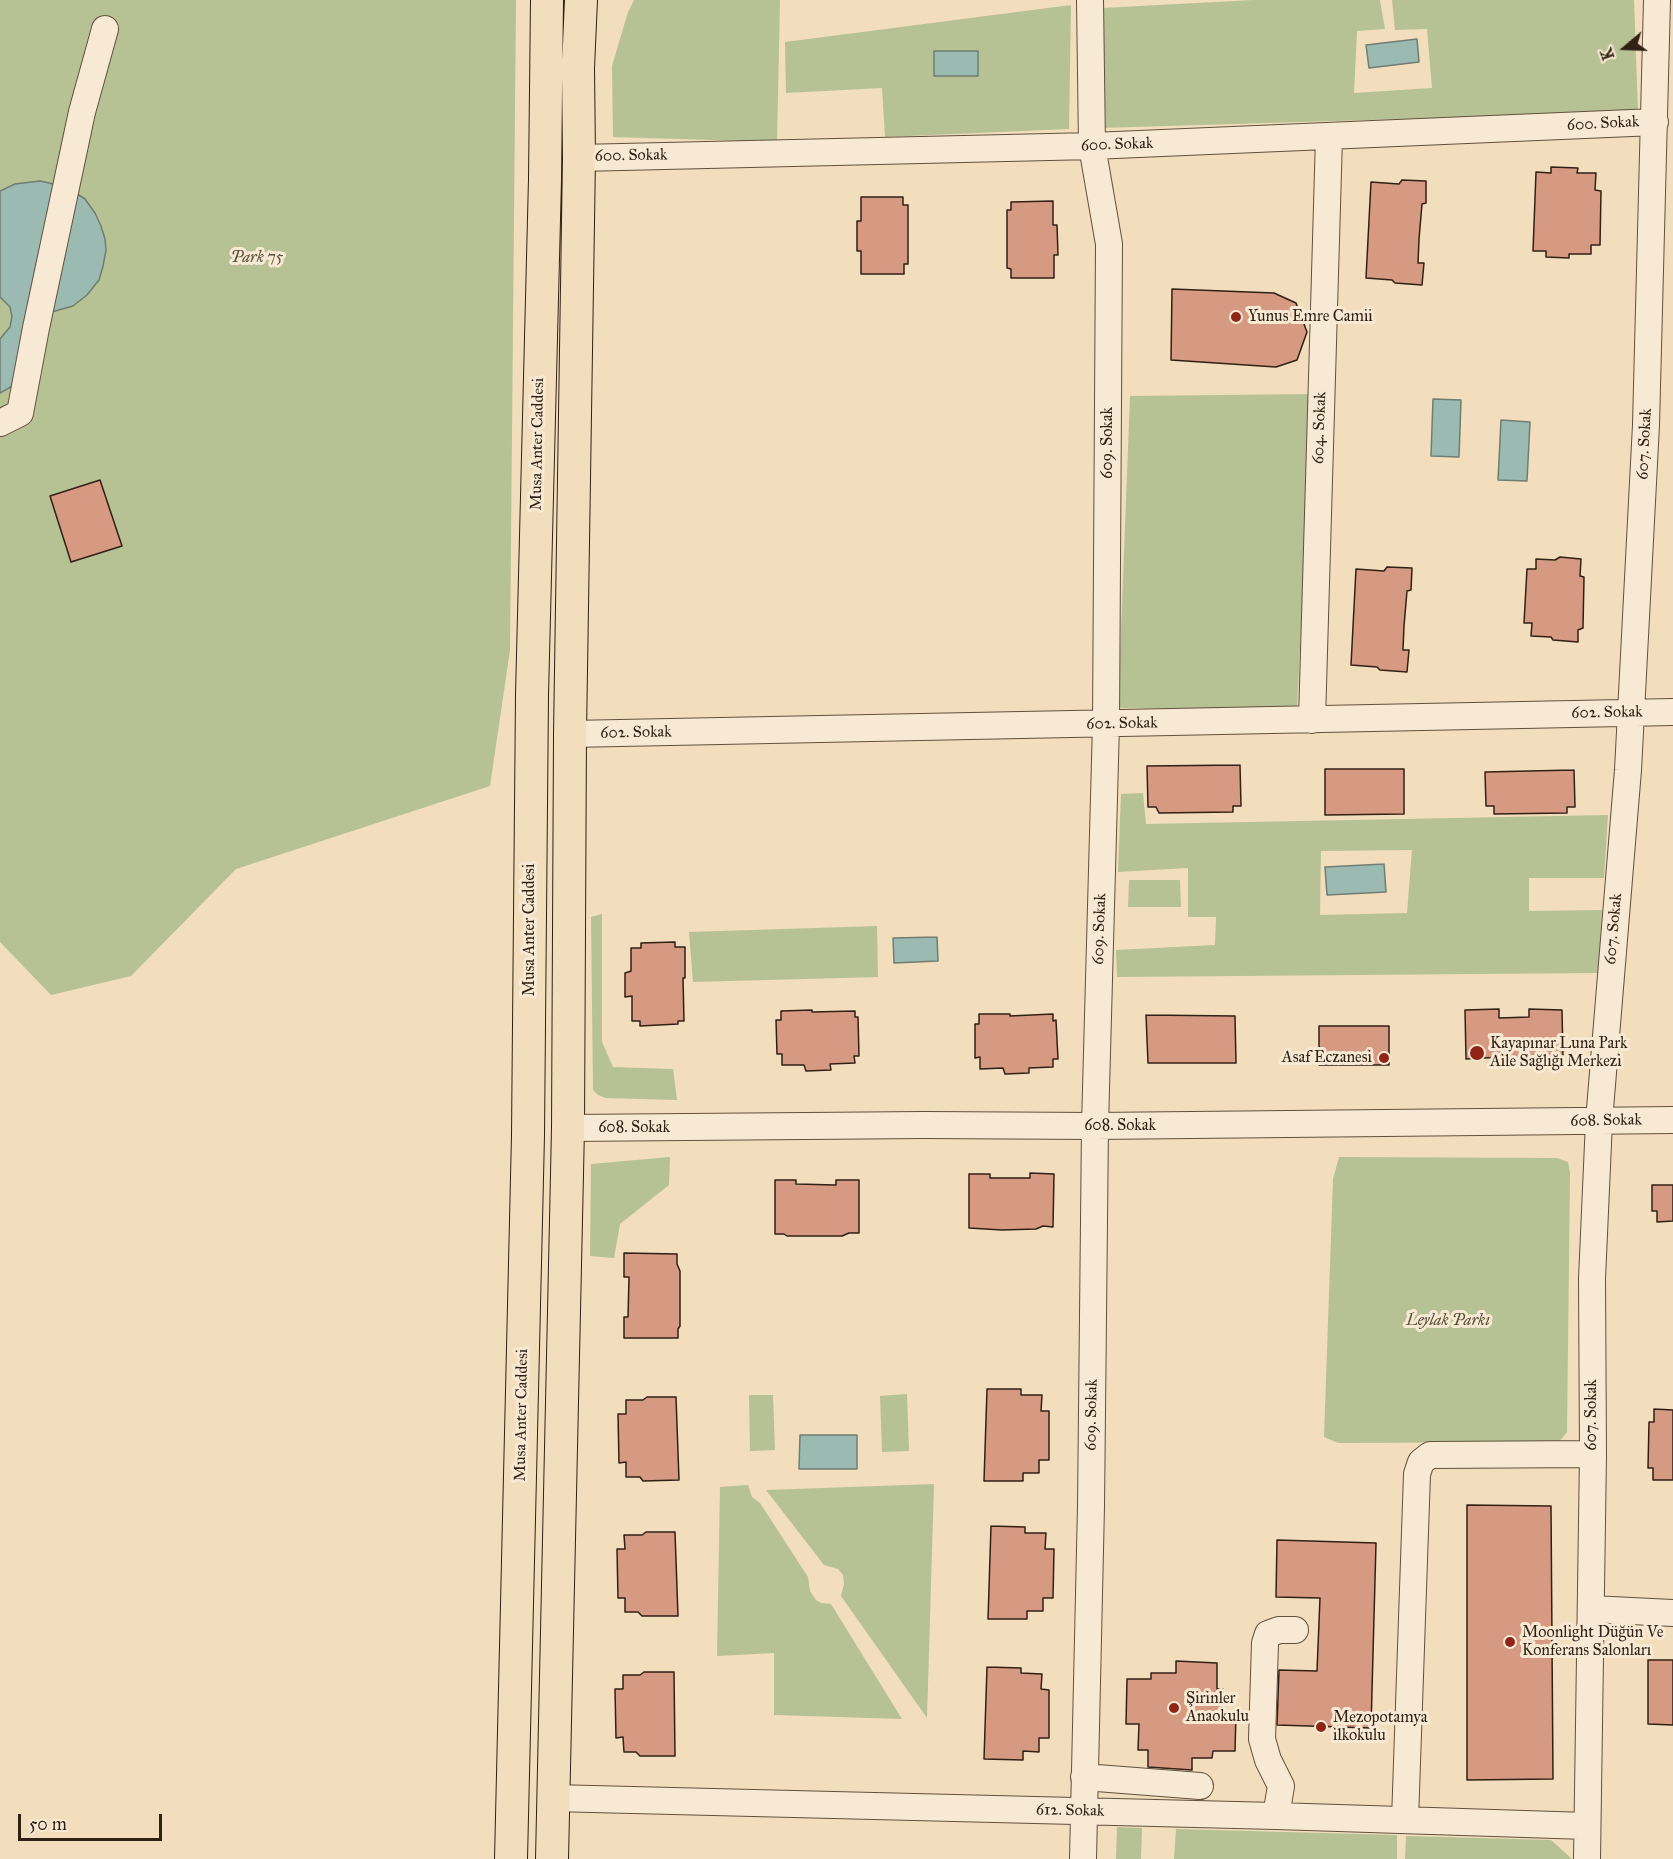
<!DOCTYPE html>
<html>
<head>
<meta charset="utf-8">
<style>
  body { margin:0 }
  #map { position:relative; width:1673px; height:1859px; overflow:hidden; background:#f2ddbc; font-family:"IM FELL Great Primer",serif }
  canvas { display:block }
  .north { position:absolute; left:1595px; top:18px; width:60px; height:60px; -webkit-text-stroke:4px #f7e9d3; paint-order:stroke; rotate:251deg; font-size:16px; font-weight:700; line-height:24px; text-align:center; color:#312114 }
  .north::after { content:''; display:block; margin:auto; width:21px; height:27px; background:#312114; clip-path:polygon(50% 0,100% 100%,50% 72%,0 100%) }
  .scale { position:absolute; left:18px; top:1814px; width:144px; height:27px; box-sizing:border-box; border:3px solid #312114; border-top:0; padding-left:8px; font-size:18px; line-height:21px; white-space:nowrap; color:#312114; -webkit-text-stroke:4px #f7e9d3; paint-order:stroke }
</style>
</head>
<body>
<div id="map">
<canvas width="1673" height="1859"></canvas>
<div class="north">K</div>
<div class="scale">50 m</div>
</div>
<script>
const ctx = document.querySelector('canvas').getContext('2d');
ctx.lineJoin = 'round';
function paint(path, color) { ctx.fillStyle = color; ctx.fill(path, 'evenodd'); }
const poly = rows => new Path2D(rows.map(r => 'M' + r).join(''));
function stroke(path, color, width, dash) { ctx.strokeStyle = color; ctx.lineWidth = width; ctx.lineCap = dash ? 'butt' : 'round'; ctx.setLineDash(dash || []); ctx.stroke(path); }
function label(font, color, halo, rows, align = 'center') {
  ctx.font = font + ' "IM FELL Great Primer",serif'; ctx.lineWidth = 6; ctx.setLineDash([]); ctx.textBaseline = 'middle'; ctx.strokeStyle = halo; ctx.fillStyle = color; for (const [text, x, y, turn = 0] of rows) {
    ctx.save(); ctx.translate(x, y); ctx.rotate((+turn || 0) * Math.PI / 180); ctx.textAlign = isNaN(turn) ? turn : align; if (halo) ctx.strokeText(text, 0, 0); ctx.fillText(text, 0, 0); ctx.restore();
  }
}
const green = poly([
  [0,0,516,0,510,650,490,786,236,869,131,976,51,995,0,942],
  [634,0,780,0,777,142,613,137,612,66,628,12],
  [1253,0,1380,0,1385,29,1357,31,1354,93,1432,88,1427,29,1395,30,1392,0,1634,0,1638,112,1100,128,1102,8],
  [1071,5,1069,129,885,137,882,88,786,93,785,42],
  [1312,394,1297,710,1118,708,1130,396],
  [1143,793,1146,824,1608,815,1604,878,1529,878,1529,911,1602,910,1598,973,1117,977,1116,950,1215,945,1216,917,1188,917,1188,868,1118,872,1121,794],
  [1412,850,1407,913,1320,915,1321,851],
  [1129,880,1180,880,1181,907,1128,907],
  [602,914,602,1042,613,1067,673,1069,677,1100,606,1098,598,1095,593,1090,591,917],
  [877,926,878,977,693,982,689,932],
  [670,1157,669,1185,620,1224,614,1258,590,1256,591,1164],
  [1339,1157,1557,1158,1568,1162,1570,1173,1567,1432,1559,1442,1338,1443,1324,1437,1333,1179],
  [907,1394,909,1451,882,1452,880,1396],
  [749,1395,773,1395,775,1450,750,1451],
  [934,1484,927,1718,841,1596,844,1584,843,1575,838,1569,824,1565,766,1490],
  [748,1485,752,1497,760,1503,808,1577,810,1591,816,1600,821,1603,831,1604,902,1719,774,1715,774,1653,717,1656,720,1487],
  [1117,1827,1142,1828,1141,1859,1116,1859],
  [1176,1829,1397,1835,1397,1859,1174,1859],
  [1406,1836,1551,1840,1572,1859,1405,1859]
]);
const water = poly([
  [1417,39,1419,62,1369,68,1366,45,1417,39],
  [934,51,978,51,978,76,934,76,934,51],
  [40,181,58,185,16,384,0,393,0,339,10,327,12,316,10,307,0,297,0,191,15,184,40,181],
  [74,192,85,199,95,213,101,226,105,239,106,250,103,266,99,280,87,295,73,306,48,313,74,192],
  [1433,399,1461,400,1459,457,1431,456,1433,399],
  [1501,420,1530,422,1527,481,1498,480,1501,420],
  [1384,864,1386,892,1327,895,1325,867,1384,864],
  [937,937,938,961,894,963,893,938,937,937],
  [800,1435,857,1435,857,1469,799,1469,800,1435]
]);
const building = poly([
  [1551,167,1578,168,1577,173,1596,173,1595,190,1601,191,1600,245,1591,245,1591,254,1569,254,1569,258,1546,257,1546,251,1533,251,1536,172,1551,173,1551,167],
  [1402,180,1426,181,1426,203,1422,204,1419,239,1418,263,1424,263,1422,285,1395,283,1392,280,1366,278,1371,182,1399,184,1402,180],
  [861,197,903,197,903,205,908,205,908,264,904,264,904,274,861,274,861,251,857,251,857,221,861,221,861,197],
  [1053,201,1053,225,1057,225,1058,255,1054,255,1054,278,1011,278,1011,269,1007,268,1007,210,1011,210,1011,202,1053,201],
  [1172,289,1274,293,1296,303,1307,332,1297,360,1276,367,1171,360,1172,289],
  [100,480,122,546,71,562,50,496,100,480],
  [1560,557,1581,559,1580,576,1584,577,1583,628,1578,630,1578,642,1553,640,1551,637,1531,636,1532,623,1524,623,1527,569,1536,569,1536,559,1555,560,1560,557],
  [1387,567,1412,568,1411,590,1407,591,1404,626,1403,650,1409,650,1407,672,1380,670,1377,667,1351,665,1356,569,1384,571,1387,567],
  [1240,765,1241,806,1233,806,1233,812,1159,813,1156,807,1148,807,1147,766,1240,765],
  [1325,769,1404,769,1404,814,1325,815,1325,769],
  [1574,770,1575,807,1567,807,1567,813,1494,814,1494,806,1486,806,1485,772,1574,770],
  [675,942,675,947,685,947,685,978,683,978,684,1021,678,1021,678,1024,640,1026,640,1021,632,1021,632,996,625,997,625,973,631,971,631,948,641,948,641,943,675,942],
  [1499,1009,1499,1018,1529,1017,1529,1009,1562,1010,1563,1058,1537,1057,1525,1060,1512,1060,1503,1057,1466,1059,1465,1010,1499,1009],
  [812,1010,812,1012,855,1011,855,1017,858,1017,859,1056,854,1056,855,1063,830,1064,831,1070,806,1071,804,1065,782,1065,782,1054,777,1054,776,1020,781,1020,781,1011,812,1010],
  [979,1014,1010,1014,1010,1016,1053,1014,1053,1021,1056,1020,1058,1059,1053,1059,1053,1067,1029,1068,1029,1073,1005,1074,1003,1068,980,1069,980,1057,975,1058,975,1024,979,1024,979,1014],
  [1146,1015,1235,1016,1236,1063,1148,1063,1146,1015],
  [1319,1026,1389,1026,1389,1065,1319,1065,1319,1026],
  [1030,1173,1054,1174,1053,1227,1043,1226,1036,1229,1002,1230,969,1228,969,1174,990,1174,990,1178,1030,1178,1030,1173],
  [775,1180,796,1180,796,1184,836,1185,836,1180,859,1180,859,1233,849,1233,842,1236,787,1236,784,1234,775,1234,775,1180],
  [1652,1185,1673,1185,1673,1221,1657,1222,1657,1211,1652,1211,1652,1185],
  [624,1253,677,1254,677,1264,680,1271,680,1326,678,1329,678,1338,624,1338,624,1317,628,1317,629,1277,624,1277,624,1253],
  [987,1389,1021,1389,1021,1395,1042,1395,1041,1411,1049,1411,1049,1460,1039,1460,1039,1473,1023,1473,1023,1481,984,1481,987,1389],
  [647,1397,676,1397,679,1480,643,1481,640,1477,626,1477,626,1462,619,1463,618,1414,626,1414,626,1400,643,1400,647,1397],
  [1654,1409,1673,1410,1673,1480,1653,1480,1653,1468,1648,1468,1649,1422,1654,1422,1654,1409],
  [1467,1505,1551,1506,1553,1779,1467,1780,1467,1505],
  [991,1526,1025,1527,1025,1533,1046,1533,1045,1549,1054,1549,1053,1598,1043,1598,1043,1611,1027,1611,1027,1619,988,1619,991,1526],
  [646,1532,675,1532,678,1616,642,1616,638,1612,625,1612,625,1598,618,1598,617,1549,625,1549,624,1535,642,1535,646,1532],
  [1277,1540,1376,1543,1371,1728,1277,1725,1279,1670,1317,1671,1320,1598,1276,1597,1277,1540],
  [1648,1660,1673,1660,1673,1725,1648,1724,1648,1660],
  [1176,1661,1217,1663,1217,1689,1223,1689,1222,1714,1236,1714,1235,1751,1213,1751,1212,1758,1192,1758,1192,1770,1148,1767,1148,1750,1138,1750,1139,1724,1126,1724,1127,1679,1151,1679,1151,1673,1176,1673,1176,1661],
  [987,1667,1021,1668,1021,1673,1042,1674,1041,1689,1049,1690,1049,1738,1039,1738,1039,1752,1023,1751,1023,1760,984,1759,987,1667],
  [644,1672,674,1672,675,1756,640,1756,636,1752,624,1752,623,1737,616,1738,615,1689,623,1689,623,1675,640,1675,644,1672]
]);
const minor = poly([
  [579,158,1092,146,1655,122],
  [0,423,20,413,36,328,82,112,105,29],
  [1312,720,1329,137],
  [570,734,1673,712],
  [568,1128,924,1125,1095,1126,1673,1120],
  [1591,1609,1673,1613],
  [1084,1777,1200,1786],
  [552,1798,1276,1816,1587,1826],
  [1276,1816,1281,1786,1268,1760,1262,1739,1265,1643,1268,1634,1279,1630,1295,1630],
  [1405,1820,1417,1474,1421,1462,1430,1455,1593,1454],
  [1083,1859,1091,1506,1095,1126,1106,724,1109,244,1092,146,1090,0],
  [1587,1859,1593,1454,1592,1279,1599,1121,1628,770,1646,425,1657,0]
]);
const major = poly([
  [511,1859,528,1135,532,695,545,179,547,0],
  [552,1859,568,1128,570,734,579,158,578,68,581,0]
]);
const markers = [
  [1236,317,6,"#8f2418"],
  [1477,1053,8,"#8f2418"],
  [1384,1058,6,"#8f2418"],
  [1510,1642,6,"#8f2418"],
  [1174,1708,6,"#8f2418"],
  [1321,1727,6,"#8f2418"]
];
const streetNames = [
  ["600. Sokak",1603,124,-3],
  ["600. Sokak",1117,145,-2],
  ["600. Sokak",631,156,-1],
  ["604. Sokak",1320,428,-88],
  ["609. Sokak",1108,443,-90],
  ["Musa Anter Caddesi",538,444,-89],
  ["607. Sokak",1645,444,-87],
  ["602. Sokak",1607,713,-1],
  ["602. Sokak",1122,724,-1],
  ["602. Sokak",636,733,-1],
  ["609. Sokak",1100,929,-88],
  ["607. Sokak",1614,929,-85],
  ["Musa Anter Caddesi",530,930,-90],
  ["608. Sokak",1606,1121,-1],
  ["608. Sokak",1120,1126],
  ["608. Sokak",634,1128],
  ["Musa Anter Caddesi",522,1415,-89],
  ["609. Sokak",1092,1415,-89],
  ["607. Sokak",1592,1415,-90],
  ["612. Sokak",1070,1811,1]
];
const parkNames = [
  ["Park 75",257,258],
  ["Leylak Parkı",1448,1321]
];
const poiNames = [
  ["Yunus Emre Camii",1248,317],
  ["Kayapınar Luna Park",1490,1044],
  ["Aile Sağlığı Merkezi",1490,1062],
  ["Asaf Eczanesi",1372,1058,"right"],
  ["Moonlight Düğün Ve",1522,1633],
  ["Konferans Salonları",1522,1651],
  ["Şirinler",1186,1699],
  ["Anaokulu",1186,1717],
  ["Mezopotamya",1333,1718],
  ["ilkokulu",1333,1736]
];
paint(green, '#b6c294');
paint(water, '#9bbbb2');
stroke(water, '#717d73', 1.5);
paint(building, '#d69981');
stroke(building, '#312114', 1.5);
stroke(minor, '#61503e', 28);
stroke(major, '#312114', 34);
stroke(minor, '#f7e9d3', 26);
stroke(major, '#f2ddbc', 32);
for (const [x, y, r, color] of markers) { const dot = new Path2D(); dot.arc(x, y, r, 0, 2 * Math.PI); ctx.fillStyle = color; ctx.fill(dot); stroke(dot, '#f7e9d3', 2); }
label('16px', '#312114', '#f7e9d3', streetNames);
label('italic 16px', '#59513a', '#f7e9d3', parkNames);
label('16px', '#312114', '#f7e9d3', poiNames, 'left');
</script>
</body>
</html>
